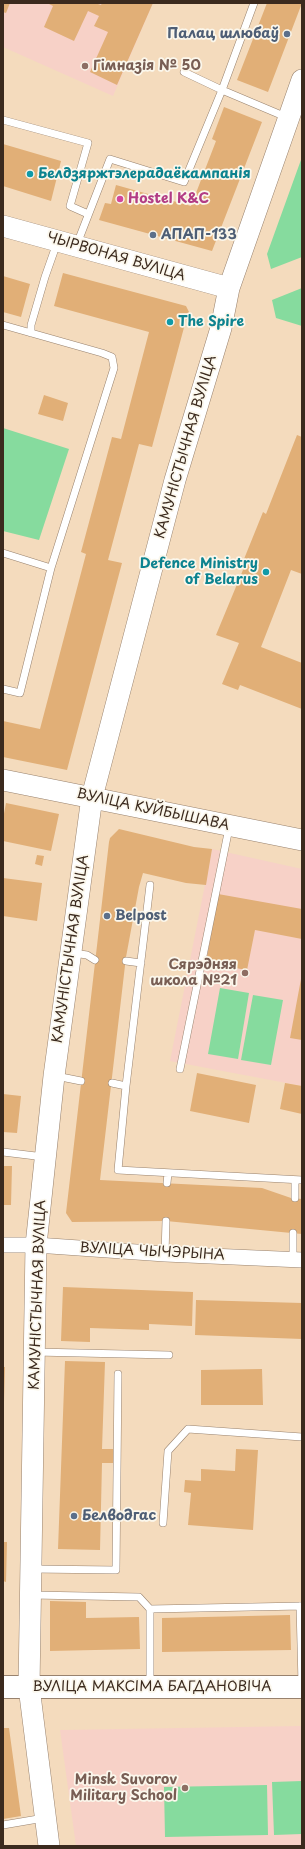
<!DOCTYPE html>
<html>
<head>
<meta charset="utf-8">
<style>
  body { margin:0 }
  #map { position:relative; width:305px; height:1849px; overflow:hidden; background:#f4dbbd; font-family:"Playpen Sans",sans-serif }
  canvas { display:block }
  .frame { position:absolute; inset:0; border:4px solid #3b2a1e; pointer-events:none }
</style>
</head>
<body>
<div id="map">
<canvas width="305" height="1849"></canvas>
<div class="frame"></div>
</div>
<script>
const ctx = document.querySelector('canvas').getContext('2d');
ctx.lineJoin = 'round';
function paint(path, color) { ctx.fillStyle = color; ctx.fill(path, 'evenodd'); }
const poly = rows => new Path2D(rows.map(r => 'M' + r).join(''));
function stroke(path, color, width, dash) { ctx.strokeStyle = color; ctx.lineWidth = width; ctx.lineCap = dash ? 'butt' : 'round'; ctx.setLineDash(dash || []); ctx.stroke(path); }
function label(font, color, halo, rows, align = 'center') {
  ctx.font = font + ' "Playpen Sans",sans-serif'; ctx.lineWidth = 3.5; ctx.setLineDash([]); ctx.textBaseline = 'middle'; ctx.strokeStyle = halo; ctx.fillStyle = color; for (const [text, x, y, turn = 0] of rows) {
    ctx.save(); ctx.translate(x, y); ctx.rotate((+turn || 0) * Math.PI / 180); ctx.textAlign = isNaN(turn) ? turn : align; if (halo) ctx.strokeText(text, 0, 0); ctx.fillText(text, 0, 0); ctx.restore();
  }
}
const built = poly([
  [3,3,153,3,113,96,3,47],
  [212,849,302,869,302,1086,170,1061],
  [302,1726,302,1846,76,1846,60,1730]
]);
const green = poly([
  [302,157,302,257,271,269,267,254],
  [302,288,302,326,276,318,272,300],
  [3,428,69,449,39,540,3,531],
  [220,988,249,993,238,1059,208,1054],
  [253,995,283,1000,271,1065,241,1060],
  [302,1781,302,1834,274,1835,272,1782],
  [267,1785,268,1835,165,1837,164,1787]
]);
const building = poly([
  [3,3,10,3,6,13,3,12],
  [47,3,95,3,101,5,102,3,153,3,117,85,90,72,108,32,94,26,99,16,88,11,74,41,44,27,53,6],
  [267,3,302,3,268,92,237,80],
  [224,107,262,122,212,251,99,220,105,203,111,204,116,185,191,206,216,141,212,139],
  [3,144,61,161,51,201,3,186],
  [63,273,186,306,190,314,186,320,152,447,139,444,108,560,122,563,67,770,3,757,3,721,40,729,86,554,81,552,112,437,121,439,149,332,54,306],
  [3,276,30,284,21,317,3,312],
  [44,395,68,403,63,421,38,414],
  [297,435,302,437,302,574,291,570,261,647,302,663,302,709,240,685,238,690,222,684,239,643,216,635,245,565,242,564,263,512,266,514],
  [6,803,59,814,51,851,3,841,3,819],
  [119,829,194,847,212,849,206,885,186,883,143,873,139,887,126,957,100,1180,262,1188,291,1198,302,1199,302,1234,166,1221,72,1222,66,1213,109,842,110,838],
  [37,855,44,856,42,866,35,864],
  [3,878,42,883,37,921,3,916],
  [218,894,302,909,302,939,255,930,247,970,206,963],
  [301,979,302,979,302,1040,290,1038],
  [197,1073,256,1085,249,1123,190,1111],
  [285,1083,302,1086,302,1114,280,1109],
  [3,1094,21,1096,17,1133,3,1132],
  [3,1166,12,1166,11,1205,3,1205],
  [63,1287,193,1292,192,1326,149,1324,149,1330,90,1328,90,1342,61,1341],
  [196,1300,302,1303,302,1339,195,1335],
  [65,1361,105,1362,102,1449,113,1449,113,1463,102,1463,100,1550,58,1549],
  [3,1367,5,1367,4,1402,3,1402],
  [262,1369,263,1405,201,1405,201,1370],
  [236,1449,258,1450,253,1530,188,1525,191,1493,184,1492,185,1480,201,1481,201,1469,235,1471],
  [3,1542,7,1542,6,1582,3,1581],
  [50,1601,86,1602,86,1618,139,1617,140,1649,50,1651],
  [290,1615,291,1650,162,1652,162,1618],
  [3,1728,9,1728,21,1816,3,1819]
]);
const lane = poly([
  [184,72,222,90,286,117],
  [3,120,88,143,70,206,88,214],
  [77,244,110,159,184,182,222,90,254,3],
  [3,325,102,353,112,357,114,368,51,568,20,693,3,689],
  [31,333,31,325,45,277,57,243],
  [3,553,51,568],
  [150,885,126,1086,118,1170,302,1180],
  [73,953,87,955,95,960],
  [126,961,141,963],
  [180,1069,229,828],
  [56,1076,81,1081],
  [112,1083,126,1086],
  [3,1152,44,1157],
  [295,1180,295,1198],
  [167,1183,168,1173],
  [293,1233,293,1259],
  [165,1254,166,1221],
  [35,1352,169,1355],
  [163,1523,168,1451,188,1429,302,1437],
  [32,1569,116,1570,118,1374],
  [32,1595,139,1597,150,1609],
  [300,1606,302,1684],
  [150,1684,150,1609,302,1606],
  [3,1825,44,1818]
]);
const street = poly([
  [3,1245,36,1245,165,1254,302,1260]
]);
const secondary = poly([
  [3,226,229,288],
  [3,780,302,840],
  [49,1846,29,1687,36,1245,54,1076,92,797,175,480,221,328,229,288,302,80]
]);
const primary = poly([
  [3,1687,302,1687]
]);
const markers = [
  [287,34,4,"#5c6f8a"],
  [85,66,4,"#8d6e63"],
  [30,174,4,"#0f9aa8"],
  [120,199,4,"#d1479c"],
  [153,235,4,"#5c6f8a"],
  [170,322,4,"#0f9aa8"],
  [266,572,4,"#0f9aa8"],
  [107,916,4,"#5c6f8a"],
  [245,973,4,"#8d6e63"],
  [74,1516,4,"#5c6f8a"],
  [185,1788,4,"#8d6e63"]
];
const serviceNames = [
  ["Палац шлюбаў",279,34,"right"],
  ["АПАП-133",161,235],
  ["Belpost",115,916],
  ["Белводгас",82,1516]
];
const educationNames = [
  ["Гімназія № 50",93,66,"left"],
  ["Сярэдняя",237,965],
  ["школа №21",237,981],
  ["Minsk Suvorov",177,1780],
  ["Military School",177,1796]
];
const cultureNames = [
  ["Белдзяржтэлерадаёкампанія",38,174],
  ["The Spire",178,322],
  ["Defence Ministry",258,564,"right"],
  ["of Belarus",258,580,"right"]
];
const hotelNames = [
  ["Hostel K&C",128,199]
];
const streetNames = [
  ["ЧЫРВОНАЯ ВУЛІЦА",116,257,16],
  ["КАМУНІСТЫЧНАЯ ВУЛІЦА",186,447,-74],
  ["ВУЛІЦА КУЙБЫШАВА",153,810,12],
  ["КАМУНІСТЫЧНАЯ ВУЛІЦА",71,949,-82],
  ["ВУЛІЦА ЧЫЧЭРЫНА",152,1252,3],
  ["КАМУНІСТЫЧНАЯ ВУЛІЦА",38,1295,-88],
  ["ВУЛІЦА МАКСІМА БАГДАНОВІЧА",152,1687]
];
paint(built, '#f7d1c7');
paint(green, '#86db9e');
paint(building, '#e1af77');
stroke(lane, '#98826e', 8);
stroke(street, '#98826e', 16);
stroke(secondary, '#98826e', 22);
stroke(primary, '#98826e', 24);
stroke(lane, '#fff', 7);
stroke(street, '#fff', 15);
stroke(secondary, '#fff', 21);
stroke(primary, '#fff', 22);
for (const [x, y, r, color] of markers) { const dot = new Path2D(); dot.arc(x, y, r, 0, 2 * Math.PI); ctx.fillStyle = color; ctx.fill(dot); stroke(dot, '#fbf7ec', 1.5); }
label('bold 14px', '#4e5e75', '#fbf7ec', serviceNames, 'left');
label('bold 14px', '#785e54', '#fbf7ec', educationNames, 'right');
label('bold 14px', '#0d838f', '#fbf7ec', cultureNames, 'left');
label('bold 14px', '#b23c85', '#fbf7ec', hotelNames, 'left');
label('14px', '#3b2a1e', '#fbf7ec', streetNames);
</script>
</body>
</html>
